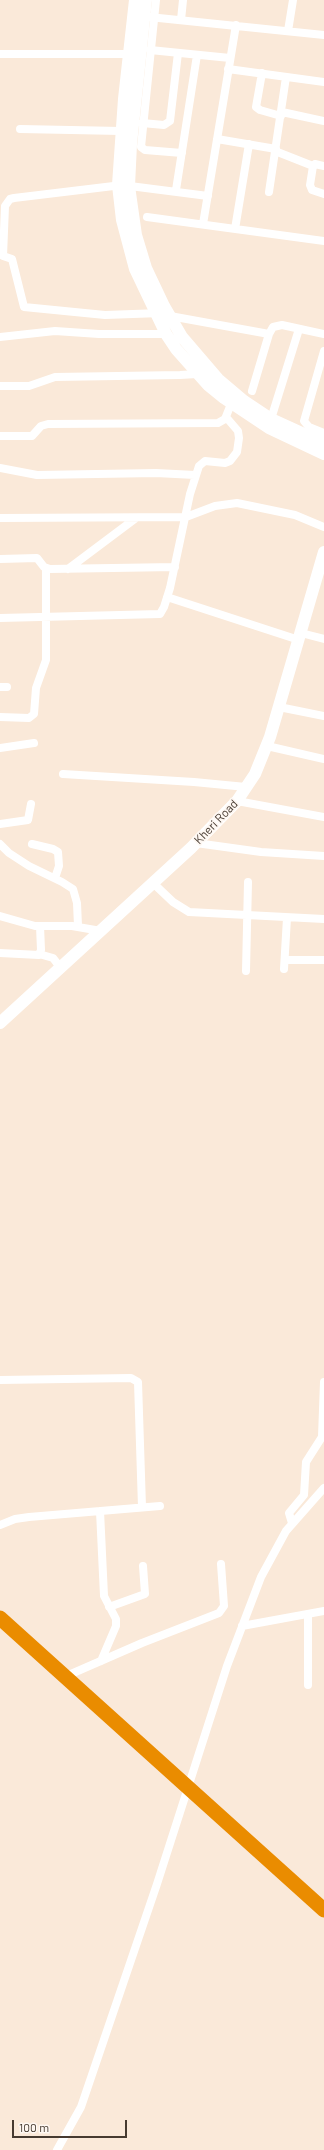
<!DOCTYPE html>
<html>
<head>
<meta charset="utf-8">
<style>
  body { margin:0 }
  #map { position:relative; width:324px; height:2150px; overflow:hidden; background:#fae9d9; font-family:Barlow,sans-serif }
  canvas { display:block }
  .scale { position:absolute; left:12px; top:2120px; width:115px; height:18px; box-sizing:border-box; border:2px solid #463a30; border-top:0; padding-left:5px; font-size:12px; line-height:14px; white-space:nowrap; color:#463a30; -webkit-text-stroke:3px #fef8f3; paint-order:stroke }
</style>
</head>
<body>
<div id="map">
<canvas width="324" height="2150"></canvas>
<div class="scale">100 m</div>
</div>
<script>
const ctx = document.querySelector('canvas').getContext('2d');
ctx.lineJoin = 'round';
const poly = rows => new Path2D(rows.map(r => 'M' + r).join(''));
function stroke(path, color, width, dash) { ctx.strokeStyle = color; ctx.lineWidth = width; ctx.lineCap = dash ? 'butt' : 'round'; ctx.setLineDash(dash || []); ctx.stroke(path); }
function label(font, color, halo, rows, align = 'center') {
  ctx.font = font + ' Barlow,sans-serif'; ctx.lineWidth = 3.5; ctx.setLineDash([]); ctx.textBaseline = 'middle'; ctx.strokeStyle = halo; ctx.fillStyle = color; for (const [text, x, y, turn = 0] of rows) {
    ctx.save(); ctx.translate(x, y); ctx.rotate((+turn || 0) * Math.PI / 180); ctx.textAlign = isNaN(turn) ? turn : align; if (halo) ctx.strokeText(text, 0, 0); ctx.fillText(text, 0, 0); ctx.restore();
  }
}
const street = poly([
  [156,0,141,147,145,150,182,153],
  [149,17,324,35],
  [181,20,183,0],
  [288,31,293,0],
  [150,50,230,58],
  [0,54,133,54],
  [228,69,324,82],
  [262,73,256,107,260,110,281,116],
  [282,112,324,121],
  [142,123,164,125,170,121,178,53],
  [20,129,121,131],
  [217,139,276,149],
  [275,151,313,166],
  [324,166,315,164,313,166,310,185,312,190,324,194],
  [176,190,197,55],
  [269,192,286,77],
  [147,217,324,241],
  [203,224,236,25],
  [235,229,249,144],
  [161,313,105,315,24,307,12,259,3,256,5,206,10,199,14,198,122,185,208,196],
  [170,316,269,334],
  [0,337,55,331,99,334,166,334],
  [324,351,304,421,309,427,324,433],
  [0,386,29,386,55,377,180,375,197,374],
  [252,391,269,334,273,327,282,325,324,334],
  [271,419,299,329],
  [0,436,32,436,41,426,48,424,218,423,225,419,231,404],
  [0,468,37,475,156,473,195,475],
  [0,518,186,517,215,506,237,503,295,515,324,527],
  [0,559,37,558,44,567,50,569,175,567],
  [68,569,136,518],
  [167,597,299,640],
  [0,618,160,614,164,607,170,588,190,494,199,466,205,461,225,463,230,461,237,452,239,438,238,431,226,417],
  [301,633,324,639],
  [0,687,7,687],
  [279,707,324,716],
  [0,717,29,718,34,714,36,688,46,660,46,568],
  [267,746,324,759],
  [0,748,34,743],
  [63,774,194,782,246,787],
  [237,801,324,817],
  [0,824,28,820,31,804],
  [196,843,261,852,324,856],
  [0,844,9,853,29,866,62,882,73,889,77,903,78,926],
  [32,844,53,849,58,852,59,866,55,878],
  [153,883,173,902,189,912,324,919],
  [0,916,35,926,72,926,101,931],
  [0,953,39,955,41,950,40,926],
  [39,954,53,958,60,967],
  [285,960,324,960],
  [284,969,287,918],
  [246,971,248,882],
  [0,1380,131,1378,138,1382,142,1507],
  [100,1511,104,1596,116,1619,116,1626,101,1661],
  [292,1523,289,1513,304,1495,306,1462,322,1437,324,1382],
  [0,1525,15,1519,29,1517,160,1506],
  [109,1607,145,1594,143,1566],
  [242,1626,324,1611],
  [64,1677,142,1643,219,1613,224,1606,221,1564],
  [308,1685,308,1614],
  [57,2150,81,2107,157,1884,227,1666,261,1577,286,1531,324,1488]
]);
const secondary = poly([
  [135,0,124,99,118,185,122,220,135,269,166,334,176,349,208,385,224,398,269,428,324,454],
  [146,0,131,144,129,186,136,235,146,268,164,306,182,337,218,379,244,401,271,419,324,443],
  [0,1023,191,848,237,801,255,774,270,737,324,552]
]);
const highway = poly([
  [0,1618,324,1910]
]);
const streetNames = [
  ["Kheri Road",216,822,-46]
];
stroke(street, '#fff', 8);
stroke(secondary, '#fff', 12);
stroke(highway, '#ea8c00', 15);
label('12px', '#463a30', '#fef8f3', streetNames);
</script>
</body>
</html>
